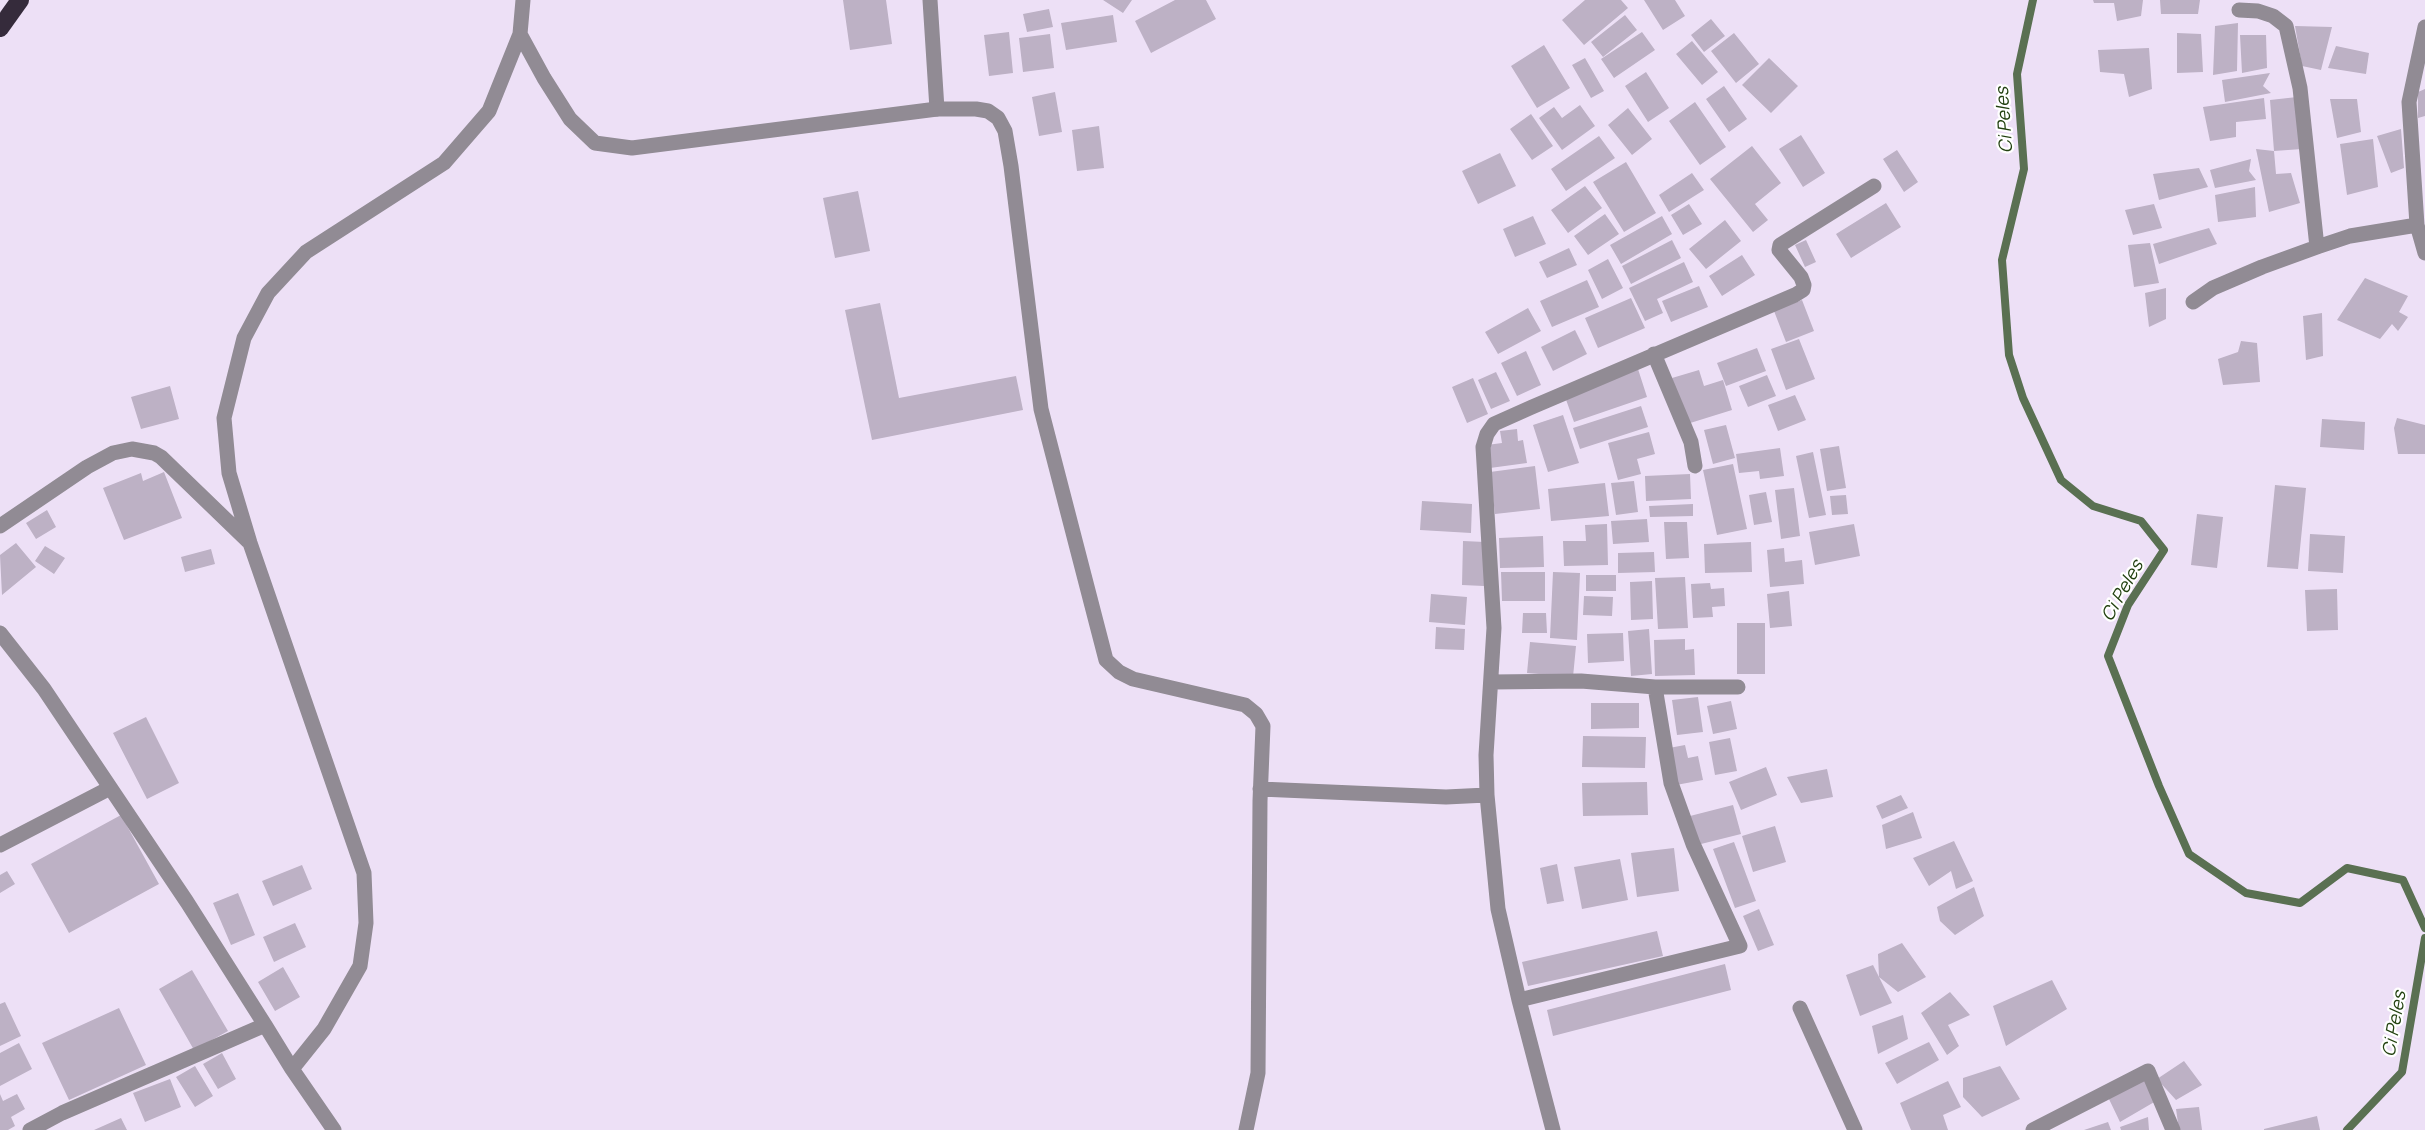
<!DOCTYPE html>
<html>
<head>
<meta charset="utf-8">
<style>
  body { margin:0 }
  canvas { display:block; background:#ede0f6 }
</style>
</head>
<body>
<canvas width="2425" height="1130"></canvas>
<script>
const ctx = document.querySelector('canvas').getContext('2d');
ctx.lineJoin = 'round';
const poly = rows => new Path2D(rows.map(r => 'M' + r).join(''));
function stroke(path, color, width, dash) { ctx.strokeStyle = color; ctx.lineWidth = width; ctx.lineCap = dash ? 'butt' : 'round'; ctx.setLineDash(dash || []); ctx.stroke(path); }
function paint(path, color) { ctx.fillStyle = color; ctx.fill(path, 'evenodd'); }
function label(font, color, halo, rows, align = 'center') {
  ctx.font = font + ' Manrope,sans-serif'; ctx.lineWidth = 4.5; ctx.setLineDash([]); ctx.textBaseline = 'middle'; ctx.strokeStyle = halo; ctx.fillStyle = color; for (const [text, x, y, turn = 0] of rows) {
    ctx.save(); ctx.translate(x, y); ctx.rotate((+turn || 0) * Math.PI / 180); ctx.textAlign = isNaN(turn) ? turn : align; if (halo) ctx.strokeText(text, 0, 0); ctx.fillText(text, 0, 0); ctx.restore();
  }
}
const stream = poly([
  [2033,0,2017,74,2024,169,2002,260,2009,355,2023,398,2061,480,2093,506,2141,521,2164,550,2128,605,2108,656,2159,786,2189,854,2246,893,2300,903,2347,868,2403,880,2425,928],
  [2347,1130,2402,1072,2425,938]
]);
const building = poly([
  [843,0,886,0,892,44,850,50],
  [1103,0,1132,0,1123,13],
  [1175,0,1206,0,1216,19,1151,53,1135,21],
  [1585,0,1621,0,1628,8,1584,45,1562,20],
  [1644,0,1675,0,1685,16,1663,30],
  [2093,0,2143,0,2141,16,2117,21,2114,3,2094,3],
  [2160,0,2200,0,2198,14,2161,14],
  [1049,9,1053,27,1027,32,1023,14],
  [1113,15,1117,42,1066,50,1061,23],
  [1625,15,1637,30,1603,57,1591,42],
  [1711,19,1725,36,1704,52,1691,35],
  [2238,23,2237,71,2213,75,2215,26],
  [2295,26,2332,27,2321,70,2302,66],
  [1009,32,1013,73,989,76,984,35],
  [1642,32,1655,50,1614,78,1601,59],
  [1734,33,1759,64,1736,83,1711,51],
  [2177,33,2201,34,2203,72,2177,73],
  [1050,34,1054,68,1023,72,1019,38],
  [2240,35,2266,35,2267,68,2242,73],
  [1692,41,1718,72,1702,85,1676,54],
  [1544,45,1570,88,1537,108,1511,66],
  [2336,46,2369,53,2366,74,2328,68],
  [2149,48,2152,89,2129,97,2124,74,2100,72,2098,50],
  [1585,58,1604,91,1591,98,1572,65],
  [1769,58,1798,86,1771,113,1742,85],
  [1646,72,1669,108,1648,122,1625,86],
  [2270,73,2263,86,2271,93,2225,102,2222,80],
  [1724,86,1747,119,1729,132,1706,99],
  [2425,89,2425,116,2418,118,2418,92],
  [1055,92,1062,132,1039,136,1032,97],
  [2297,97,2302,149,2274,151,2270,100],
  [2264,98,2266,119,2236,122,2236,137,2210,141,2203,107],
  [2330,99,2357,99,2361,132,2337,138],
  [1695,102,1726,147,1700,165,1669,121],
  [1580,105,1595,126,1562,150,1539,118,1554,107,1562,118],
  [1628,108,1652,139,1632,155,1608,125],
  [1531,114,1553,146,1532,160,1510,129],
  [1099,126,1104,168,1077,171,1072,130],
  [2401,129,2404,168,2391,173,2377,136],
  [1801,135,1825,173,1803,187,1779,149],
  [1599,136,1615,158,1566,191,1551,169],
  [2373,139,2378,187,2347,195,2340,144],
  [1752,146,1781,183,1755,204,1768,220,1753,232,1710,179],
  [2256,149,2274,151,2276,174,2291,173,2300,203,2269,212],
  [1897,150,1918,182,1904,192,1883,159],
  [1500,153,1516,186,1478,204,1462,171],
  [2251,159,2249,171,2256,180,2215,188,2210,170],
  [1626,162,1656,213,1624,232,1593,182],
  [2199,168,2208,187,2159,200,2153,174],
  [1692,173,1704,190,1669,212,1659,195],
  [1585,186,1602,208,1568,233,1551,210],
  [2255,187,2256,217,2218,222,2215,195],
  [858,191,870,251,835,258,823,198],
  [1886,203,1901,227,1851,258,1836,234],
  [1689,204,1702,224,1683,235,1671,215],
  [2154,204,2162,228,2133,235,2125,210],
  [1605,214,1619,234,1588,255,1574,236],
  [1533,216,1546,244,1515,257,1503,229],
  [1662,216,1672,234,1621,264,1610,245],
  [1725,220,1741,241,1706,269,1689,249],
  [2209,228,2217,244,2159,264,2153,244],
  [1672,240,1681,258,1631,284,1622,266],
  [1806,240,1816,262,1805,267,1795,245],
  [2150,243,2159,283,2134,287,2128,245],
  [1569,248,1577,265,1547,278,1539,262],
  [1742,255,1755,275,1722,296,1709,276],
  [1608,259,1623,288,1602,299,1588,270],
  [1684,262,1693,282,1657,299,1663,313,1645,321,1629,288],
  [2365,278,2408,296,2399,312,2408,317,2398,331,2392,324,2380,339,2337,320],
  [1587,280,1599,307,1552,327,1540,301],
  [1699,286,1708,307,1671,322,1662,301],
  [2166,288,2166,319,2149,327,2145,293],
  [1631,298,1645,328,1598,348,1585,318],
  [1802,300,1814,331,1786,342,1774,311],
  [880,303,899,398,1016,376,1023,410,872,440,845,310],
  [1528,308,1541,331,1498,354,1485,332],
  [2322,313,2323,356,2306,360,2303,316],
  [1575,330,1587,354,1553,371,1541,347],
  [1799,339,1815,379,1786,390,1771,349],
  [2241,341,2257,343,2260,382,2223,385,2218,359,2238,352],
  [1757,348,1766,371,1726,386,1717,363],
  [1526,351,1541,385,1517,396,1501,363],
  [1638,369,1647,397,1574,422,1564,394],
  [1699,370,1704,386,1723,380,1732,410,1687,424,1672,378],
  [1496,372,1510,401,1491,409,1478,380],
  [1767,375,1776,396,1748,407,1739,386],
  [1473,378,1488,414,1467,423,1452,387],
  [170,386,179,419,141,429,131,397],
  [1795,395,1806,420,1778,431,1768,405],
  [1641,406,1648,427,1580,449,1573,428],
  [1563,415,1579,463,1548,472,1533,425],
  [2397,418,2425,425,2425,454,2398,454,2394,428],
  [2322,419,2365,422,2364,450,2320,447],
  [1726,425,1735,458,1713,464,1704,430],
  [1517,429,1518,441,1523,440,1527,463,1490,468,1487,445,1502,443,1500,431],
  [1649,432,1655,454,1637,459,1641,474,1618,480,1608,443],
  [1839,446,1846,488,1827,491,1820,449],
  [1780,448,1784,476,1760,479,1759,471,1739,473,1736,454],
  [1813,452,1826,515,1809,518,1796,456],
  [1733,464,1747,529,1717,535,1703,470],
  [1535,466,1540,509,1495,514,1490,472],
  [164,472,182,518,124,540,103,488,141,473,143,481],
  [1690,474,1691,499,1646,501,1645,476],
  [1634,481,1638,512,1616,515,1611,483],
  [1605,483,1609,516,1551,521,1548,489],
  [2275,485,2306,488,2298,569,2267,567],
  [1794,488,1800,536,1781,539,1775,490],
  [1766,492,1772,522,1754,525,1749,495],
  [1846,495,1848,514,1832,515,1830,496],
  [1422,501,1472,504,1471,533,1420,530],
  [1693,504,1693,516,1650,517,1649,506],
  [47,510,56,527,36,539,26,523],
  [2197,514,2223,517,2217,568,2191,565],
  [1647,519,1649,542,1613,544,1611,521],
  [1664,522,1687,522,1689,558,1666,559],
  [1607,524,1608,565,1564,566,1563,541,1586,541,1585,525],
  [1854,524,1860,556,1815,565,1809,532],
  [2310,534,2345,536,2343,573,2308,571],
  [1543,536,1544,567,1500,568,1499,538],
  [1463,541,1485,542,1484,586,1462,585],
  [1751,542,1752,572,1705,573,1704,544],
  [16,543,36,567,2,595,0,555],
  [45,546,65,558,54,574,35,561],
  [1784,548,1785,562,1802,560,1804,584,1770,587,1767,550],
  [211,549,215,564,185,572,181,557],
  [1654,552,1655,572,1618,573,1618,553],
  [1501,572,1545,572,1545,601,1502,601],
  [1553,572,1580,573,1577,640,1550,638],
  [1586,575,1616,575,1616,591,1586,591],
  [1685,577,1688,628,1658,629,1655,578],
  [1652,581,1653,619,1631,620,1630,582],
  [1710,583,1711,589,1724,588,1725,606,1712,607,1713,617,1693,618,1691,584],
  [2337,589,2338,630,2307,631,2305,590],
  [1789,591,1792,626,1770,628,1767,594],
  [1431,594,1467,597,1465,625,1429,622],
  [1584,596,1613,597,1612,616,1583,615],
  [1523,613,1546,613,1547,633,1522,633],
  [1737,623,1765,623,1765,674,1737,674],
  [1436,627,1465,629,1464,650,1435,649],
  [1649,629,1652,674,1631,676,1628,631],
  [1623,633,1624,661,1588,663,1587,634],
  [1685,639,1685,650,1694,649,1695,675,1655,676,1654,640],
  [1530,642,1576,646,1573,677,1527,673],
  [1698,697,1703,732,1677,735,1672,700],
  [1731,701,1737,729,1713,734,1707,706],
  [1591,703,1639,703,1639,728,1591,729],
  [146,717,179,783,147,799,113,733],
  [1583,736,1646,737,1645,768,1582,767],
  [1730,738,1737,771,1715,775,1709,742],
  [1685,745,1688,758,1698,756,1703,780,1676,785,1669,748],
  [1766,767,1777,795,1741,810,1729,782],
  [1827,769,1833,797,1801,803,1787,777],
  [1647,782,1648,815,1583,816,1582,783],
  [1901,795,1908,808,1882,819,1876,806],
  [1733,805,1741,834,1697,845,1690,816],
  [1913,812,1922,838,1886,849,1882,825],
  [121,815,159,884,69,933,31,864],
  [1775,826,1786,862,1753,872,1742,836],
  [1954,841,1973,881,1956,889,1951,871,1929,886,1913,858],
  [1734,842,1756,901,1735,908,1713,849],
  [1674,848,1679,891,1637,897,1631,853],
  [1620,859,1628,900,1582,909,1574,867],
  [1557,864,1564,901,1547,904,1540,868],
  [302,865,312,889,273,906,262,881],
  [7,871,15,884,0,893,0,875],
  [1974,887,1984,916,1955,935,1940,921,1937,907],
  [238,893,255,935,231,945,213,903],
  [1759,909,1774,945,1758,951,1743,916],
  [295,923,306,947,274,962,263,937],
  [1657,931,1663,956,1528,986,1522,962],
  [1902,943,1926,977,1898,992,1879,977,1878,954],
  [1725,964,1731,990,1553,1036,1547,1010],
  [1873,965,1892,1003,1860,1016,1846,975],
  [283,967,300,997,275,1011,258,982],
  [192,970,228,1031,194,1050,159,989],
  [2052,980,2067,1009,2006,1046,1993,1006],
  [1950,992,1970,1015,1948,1025,1959,1046,1947,1055,1921,1013],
  [5,1002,21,1036,0,1046,0,1004],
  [119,1008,146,1065,69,1100,42,1043],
  [1903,1015,1908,1039,1878,1054,1872,1026],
  [1929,1042,1939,1060,1897,1084,1885,1063],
  [19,1043,32,1069,0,1086,0,1053],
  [222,1053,236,1079,218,1089,203,1064],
  [2184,1061,2202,1085,2176,1100,2157,1079],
  [195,1066,213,1096,195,1107,176,1077],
  [2000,1066,2020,1099,1982,1117,1963,1097,1963,1078],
  [170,1079,181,1107,145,1122,133,1093],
  [2144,1079,2156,1101,2120,1122,2108,1097],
  [1948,1081,1961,1107,1943,1115,1948,1130,1911,1130,1900,1103],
  [0,1094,3,1101,17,1094,25,1109,11,1117,15,1126,8,1130,0,1130],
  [2199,1107,2202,1130,2179,1130,2176,1109],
  [2317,1116,2320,1130,2264,1130,2264,1129],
  [2148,1117,2149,1130,2121,1130,2120,1127],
  [121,1118,127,1130,94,1130],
  [2108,1122,2111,1130,2084,1130]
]);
const service = poly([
  [930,0,937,109]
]);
const minor = poly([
  [2239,10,2258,11,2273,16,2286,26,2300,88,2317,247],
  [2425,27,2409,102,2417,225,2425,253],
  [520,34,544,78,570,119,595,143,632,148,937,109,976,109,988,111,998,118,1005,131,1011,166,1041,409,1106,660,1119,672,1133,679,1245,705,1256,714,1263,726,1260,801,1258,1073,1246,1130],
  [2193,302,2213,288,2262,267,2317,247,2350,236,2417,225],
  [1654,354,1691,442,1695,466],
  [0,526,87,467,113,453,132,449,154,453,161,457,248,541],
  [0,633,44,689,187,902,265,1025,62,1113,30,1130],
  [1492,682,1581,681,1655,687,1738,687],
  [1260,789,1446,797,1487,795,1486,755,1494,628,1483,447,1487,434,1494,424,1532,407,1795,295,1803,290,1804,285,1801,277,1779,250,1780,245,1874,186],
  [1487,795,1498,909,1519,1000,1553,1130],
  [0,845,110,788],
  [1519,1000,1740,946,1693,844,1671,783,1655,687],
  [1800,1008,1855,1130],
  [265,1025,292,1069],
  [334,1130,292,1069,324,1029,360,966,366,923,364,873,250,543,229,473,224,418,244,338,268,293,306,252,444,163,489,111,520,34,523,0],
  [2033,1130,2148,1071,2173,1130]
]);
const motorway = poly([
  [0,28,20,0]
]);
const waterNames = [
  ["Ci Peles",2005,120,-94],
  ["Ci Peles",2123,591,-61],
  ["Ci Peles",2395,1024,-80]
];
stroke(stream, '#5a7052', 8);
paint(building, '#bdb1c5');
stroke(service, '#918b94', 15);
stroke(minor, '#918b94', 15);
stroke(motorway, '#352b3b', 18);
label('italic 18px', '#224110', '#fff', waterNames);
</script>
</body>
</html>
